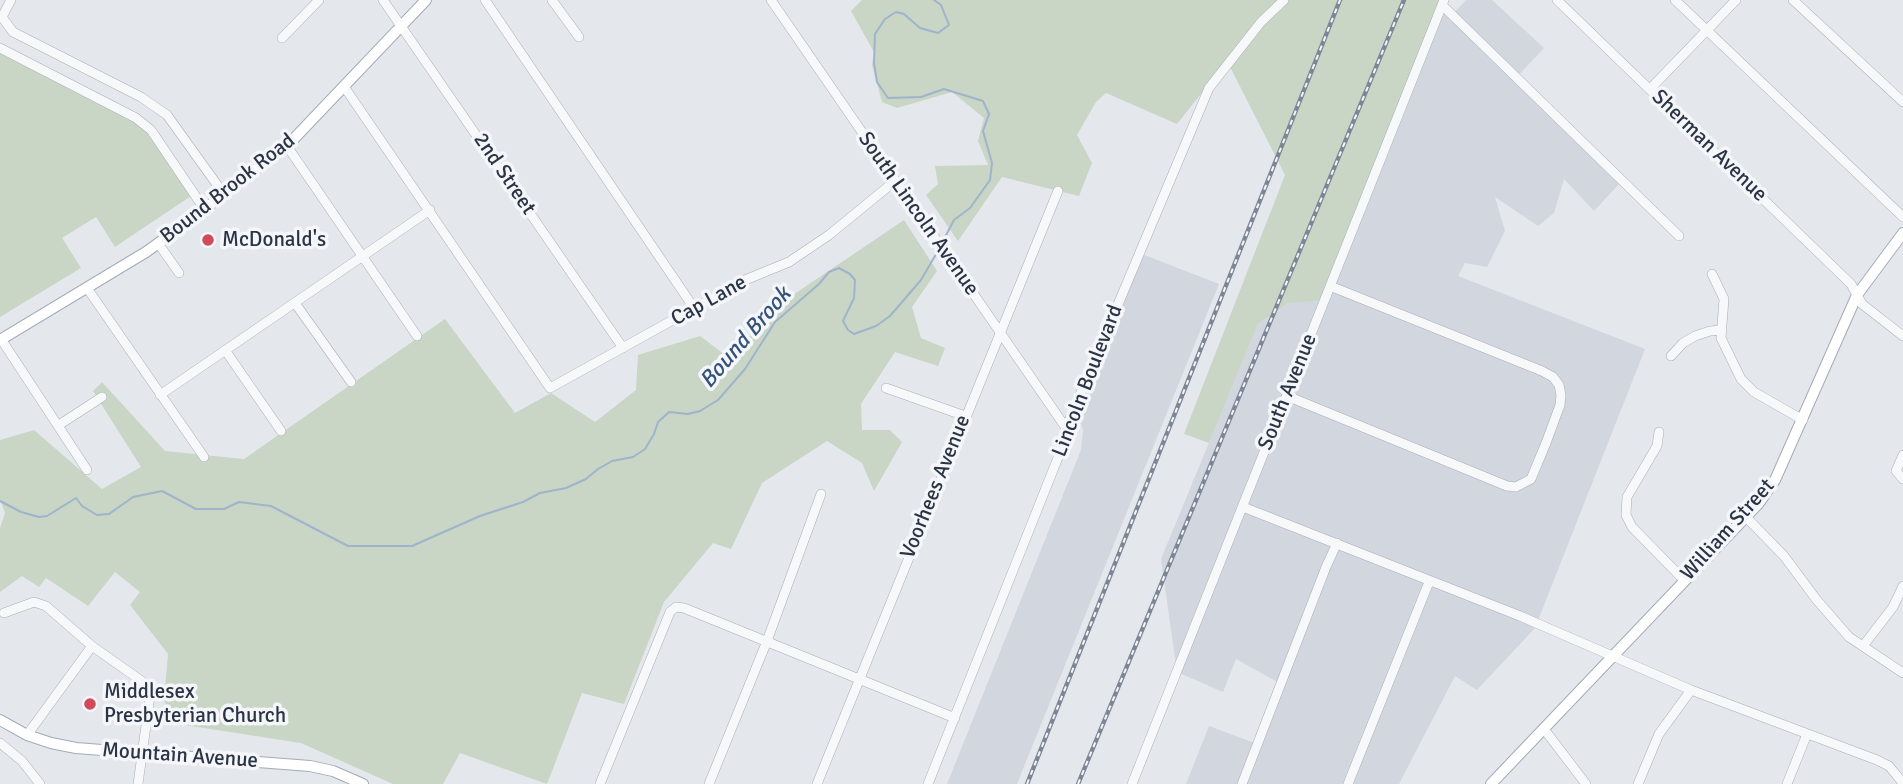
<!DOCTYPE html>
<html>
<head>
<meta charset="utf-8">
<style>
  body { margin:0 }
  canvas { display:block; background:#e4e7ec }
</style>
</head>
<body>
<canvas width="1903" height="784"></canvas>
<script>
const ctx = document.querySelector('canvas').getContext('2d');
ctx.lineJoin = 'round';
function paint(path, color) { ctx.fillStyle = color; ctx.fill(path, 'evenodd'); }
const poly = rows => new Path2D(rows.map(r => 'M' + r).join(''));
function stroke(path, color, width, dash) { ctx.strokeStyle = color; ctx.lineWidth = width; ctx.lineCap = dash ? 'butt' : 'round'; ctx.setLineDash(dash || []); ctx.stroke(path); }
function label(font, color, halo, rows, align = 'center') {
  ctx.font = font + ' Signika,sans-serif'; ctx.lineWidth = 7; ctx.setLineDash([]); ctx.textBaseline = 'middle'; ctx.strokeStyle = halo; ctx.fillStyle = color; for (const [text, x, y, turn = 0] of rows) {
    ctx.save(); ctx.translate(x, y); ctx.rotate((+turn || 0) * Math.PI / 180); ctx.textAlign = isNaN(turn) ? turn : align; if (halo) ctx.strokeText(text, 0, 0); ctx.fillText(text, 0, 0); ctx.restore();
  }
}
const built = poly([
  [1466,0,1492,0,1544,48,1513,81,1620,183,1594,211,1564,179,1554,213,1538,226,1495,197,1505,231,1487,267,1465,263,1458,276,1645,349,1535,628,1477,690,1455,676,1399,784,1186,784,1209,726,1257,744,1281,684,1236,659,1223,692,1177,672,1161,559,1258,324,1288,303,1443,9,1451,16],
  [1142,254,1219,284,1017,784,947,784,1081,450,1083,430,1078,414]
]);
const green = poly([
  [862,0,1446,0,1326,300,1288,303,1258,324,1209,443,1184,434,1285,175,1227,61,1177,124,1106,93,1096,102,1077,135,1092,163,1079,196,1002,177,958,241,926,195,938,184,935,166,988,165,978,141,984,118,952,92,897,108,882,102,872,65,874,52,851,11],
  [0,50,143,127,191,196,115,247,96,217,62,238,81,268,0,317],
  [904,220,937,271,912,307,921,338,945,348,938,366,895,352,861,404,862,430,890,430,902,442,874,491,862,463,827,441,762,483,731,549,713,543,664,602,624,704,582,693,547,784,460,753,443,784,393,784,301,743,178,724,164,701,168,654,130,605,140,592,115,572,88,606,46,578,39,587,22,576,0,592,0,528,5,513,0,499,0,440,34,430,102,489,141,467,93,391,102,382,165,451,244,459,445,319,515,413,551,393,595,422,636,390,638,355,700,336,737,364,759,318]
]);
const stream = poly([
  [934,0,941,5,949,25,938,33,920,28,904,14,896,12,885,19,875,34,874,63,877,82,888,98,921,97,944,89,983,101,989,114,983,131,992,163,990,180,970,208,954,220,943,241],
  [0,501,21,512,39,517,47,516,76,498,82,506,97,515,109,514,133,497,162,491,196,509,224,509,239,502,271,506,348,546,412,546,480,516,523,502,540,493,566,488,586,479,598,469,612,461,633,457,645,449,654,434,658,422,669,412,688,414,700,411,718,400,745,369,775,322,819,284,829,272,839,268,850,274,855,280,854,298,843,321,848,330,854,334,876,326,890,316,921,280,939,249]
]);
const minor = poly([
  [383,0,623,348],
  [485,0,694,308],
  [552,0,579,37],
  [771,0,1066,428],
  [1557,0,1851,284,1862,304,1903,336],
  [1675,0,1903,217],
  [1793,0,1903,102],
  [1442,5,1679,236],
  [2,17,13,32,141,97,167,115,223,193],
  [2,17,11,0],
  [282,38,319,0],
  [0,48,136,118,151,130,205,210],
  [345,88,550,388,745,280,789,262,829,235,895,181],
  [1650,89,1736,0],
  [287,146,417,336],
  [158,243,179,273],
  [1712,274,1724,299,1721,338,1741,379,1754,392,1803,420],
  [87,288,204,457],
  [295,303,351,382],
  [1,339,87,470],
  [225,350,281,431],
  [1671,356,1683,343,1695,336,1710,331,1722,330],
  [886,388,965,416],
  [160,395,430,210],
  [1287,396,1507,486,1516,487,1531,479,1546,443,1560,405,1561,395,1559,385,1553,377,1542,371,1330,286],
  [59,425,102,397],
  [1659,432,1657,446,1627,497,1626,515,1632,527,1684,580],
  [1903,455,1896,471,1903,479],
  [1243,507,1520,616,1691,690,1877,760,1889,766,1903,783],
  [1746,517,1784,556,1816,599,1849,637,1903,673],
  [4,613,34,602,46,606,92,646,143,682,150,696,138,784],
  [1863,646,1893,607,1903,586],
  [1544,729,1586,784],
  [27,735,92,646],
  [0,743,22,761,40,784],
  [600,784,670,612,676,607,684,608,955,718],
  [709,784,767,641,821,494],
  [817,784,1058,191],
  [928,784,1067,435,1066,428,1209,88,1261,22,1284,0],
  [1132,784,1444,0],
  [1242,784,1326,567,1337,543],
  [1348,784,1429,582],
  [1638,784,1659,734,1691,690],
  [1787,784,1807,734]
]);
const major = poly([
  [0,340,146,252,205,210,223,193,287,146,426,0],
  [0,720,27,735,51,743,76,748,310,766,333,771,363,784],
  [1491,784,1759,503,1775,480,1857,295,1903,233]
]);
const rail = poly([
  [1027,784,1340,0],
  [1078,784,1404,0]
]);
const markers = [
  [208,240,7,"#d1495b"],
  [90,704,7,"#d1495b"]
];
const streetNames = [
  ["Sherman Avenue",1709,146,44],
  ["2nd Street",504,174,56],
  ["Bound Brook Road",228,189,-38],
  ["South Lincoln Avenue",918,214,55],
  ["Cap Lane",709,301,-29],
  ["Lincoln Boulevard",1088,381,-69],
  ["South Avenue",1288,392,-68],
  ["Voorhees Avenue",936,487,-68],
  ["William Street",1728,530,-48],
  ["Mountain Avenue",180,756,4]
];
const poiNames = [
  ["McDonald's",222,240],
  ["Middlesex",104,692],
  ["Presbyterian Church",104,716]
];
const waterNames = [
  ["Bound Brook",746,338,-49]
];
paint(built, '#d2d6de');
paint(green, '#c9d6c5');
stroke(stream, '#9fb4cc', 2);
stroke(minor, '#a9aeb7', 10);
stroke(major, '#a3abb8', 12);
stroke(minor, '#f7f8fa', 9);
stroke(major, '#fff', 10);
stroke(rail, '#7d8696', 4.5);
stroke(rail, '#f4f6f9', 2, [5]);
for (const [x, y, r, color] of markers) { const dot = new Path2D(); dot.arc(x, y, r, 0, 2 * Math.PI); ctx.fillStyle = color; ctx.fill(dot); stroke(dot, '#f4f6f9', 2.5); }
label('21px', '#2b3445', '#f4f6f9', streetNames);
label('21px', '#2b3445', '#f4f6f9', poiNames, 'left');
label('italic 23px', '#34527a', '#f4f6f9', waterNames);
</script>
</body>
</html>
